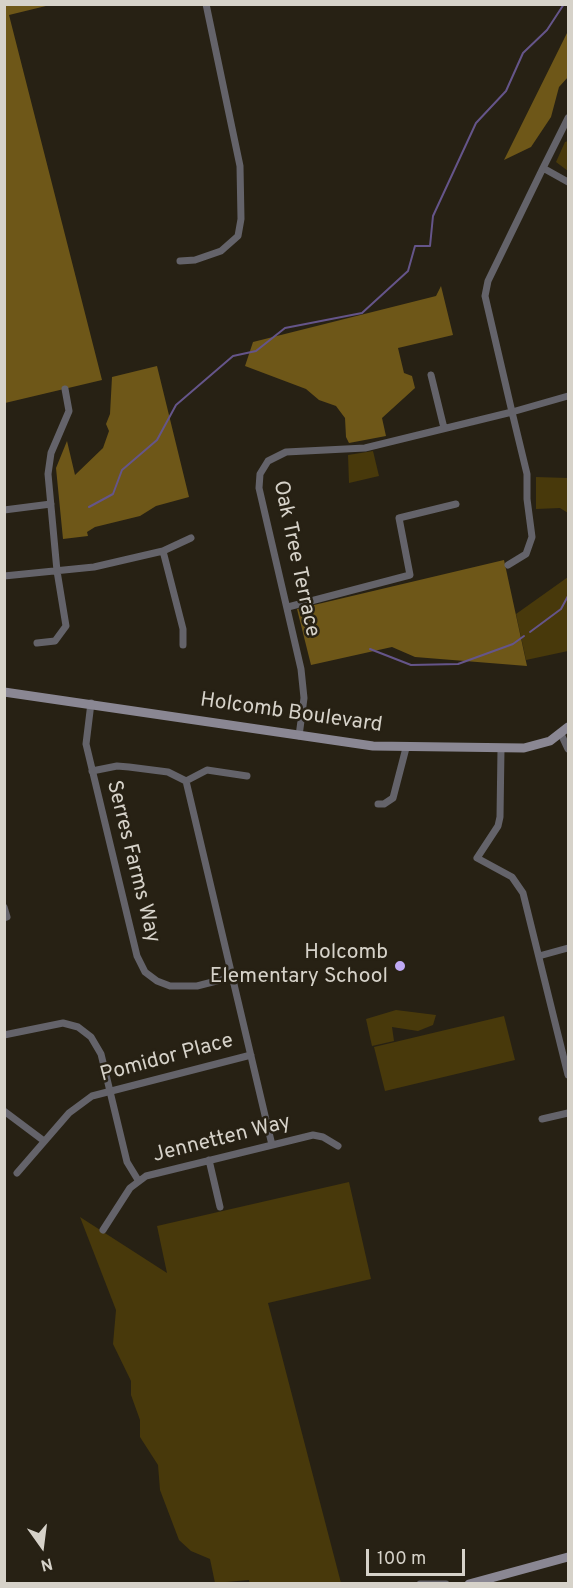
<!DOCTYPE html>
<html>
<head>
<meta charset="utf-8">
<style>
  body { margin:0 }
  #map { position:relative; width:573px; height:1588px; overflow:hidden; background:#272114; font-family:Overpass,sans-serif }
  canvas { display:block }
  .frame { position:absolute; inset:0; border:6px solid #d6d2c9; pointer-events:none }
  .north { position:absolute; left:12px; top:1516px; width:60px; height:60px; -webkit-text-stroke:4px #272114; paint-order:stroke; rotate:166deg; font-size:16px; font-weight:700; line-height:24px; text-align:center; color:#d6d2c9 }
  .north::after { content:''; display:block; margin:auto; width:21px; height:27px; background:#d6d2c9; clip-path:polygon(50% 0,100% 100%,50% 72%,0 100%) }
  .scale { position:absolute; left:366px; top:1549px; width:99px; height:27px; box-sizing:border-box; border:3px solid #d6d2c9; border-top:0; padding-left:8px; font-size:18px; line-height:21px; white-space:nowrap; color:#d6d2c9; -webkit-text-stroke:4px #272114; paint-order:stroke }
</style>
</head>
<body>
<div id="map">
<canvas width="573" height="1588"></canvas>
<div class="frame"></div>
<div class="north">N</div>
<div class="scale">100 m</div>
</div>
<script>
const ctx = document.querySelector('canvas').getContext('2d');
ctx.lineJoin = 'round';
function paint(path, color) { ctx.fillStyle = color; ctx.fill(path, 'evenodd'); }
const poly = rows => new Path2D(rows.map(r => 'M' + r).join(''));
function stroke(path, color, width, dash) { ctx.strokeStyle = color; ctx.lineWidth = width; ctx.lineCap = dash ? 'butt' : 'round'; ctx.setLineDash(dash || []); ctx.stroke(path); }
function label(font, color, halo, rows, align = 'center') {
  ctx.font = font + ' Overpass,sans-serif'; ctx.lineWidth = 5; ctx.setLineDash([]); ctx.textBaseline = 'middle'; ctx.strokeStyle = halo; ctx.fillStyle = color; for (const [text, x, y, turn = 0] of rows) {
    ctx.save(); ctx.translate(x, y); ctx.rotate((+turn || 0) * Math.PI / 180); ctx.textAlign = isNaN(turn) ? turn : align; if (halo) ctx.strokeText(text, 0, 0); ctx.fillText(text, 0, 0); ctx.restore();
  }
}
const green = poly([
  [568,141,568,171,556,162,565,142],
  [373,451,379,476,349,483,348,455],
  [536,477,568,478,568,513,560,508,536,509],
  [568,577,568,651,526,660,516,614],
  [396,1010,436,1015,433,1025,418,1031,392,1027,394,1041,372,1046,366,1019],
  [504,1016,515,1060,385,1091,374,1047],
  [349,1182,371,1279,268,1303,341,1583,250,1584,249,1580,215,1583,210,1559,191,1551,179,1540,160,1490,158,1465,140,1437,140,1420,131,1395,131,1381,113,1344,116,1310,80,1217,167,1273,157,1226]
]);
const forest = poly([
  [4,5,50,5,9,15,102,380,5,403],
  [568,31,568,77,559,87,551,117,531,147,504,160],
  [441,286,453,335,398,348,404,373,412,376,415,388,382,418,386,436,349,443,346,437,345,418,336,406,319,400,306,389,245,366,253,342,436,296],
  [157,366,189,497,156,506,140,516,95,527,87,532,88,536,63,539,56,468,67,441,75,475,103,448,109,431,106,424,110,414,112,377],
  [504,560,527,666,415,657,392,647,311,665,297,609]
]);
const stream = poly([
  [89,507,113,494,122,470,157,440,176,405,233,356,256,351,285,328,362,313,408,271,415,246,430,246,433,216,476,123,506,91,523,53,547,30,564,4],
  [530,632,561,609,568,596],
  [370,649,411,665,458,664,513,644,524,636]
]);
const street = poly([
  [543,168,568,118],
  [568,182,543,168,488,281,485,296,512,412,568,396],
  [180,261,195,260,221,251,238,236,241,219,240,166,206,4],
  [431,375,444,428],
  [4,510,51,504],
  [163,551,183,629,183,645],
  [4,576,94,567,163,551,191,538],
  [288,607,410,575,399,518,456,504],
  [37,643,55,641,66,626,57,571,48,474,51,453,69,411,65,389],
  [91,703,86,744,137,956,145,972,157,981,170,986,197,986,232,977],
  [561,734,568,749],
  [299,736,304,698,301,669,259,488,260,474,268,461,286,452,365,448,512,412,527,474,527,499,532,537,526,554,508,565],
  [501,749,500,817,498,826,477,858,512,877,523,893,568,1075],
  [92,771,117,766,129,767,168,772,186,781,272,1145],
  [186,781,207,770,247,776],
  [378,804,384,804,393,798,406,748],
  [4,907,7,917,4,918],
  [539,956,568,948],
  [4,1035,63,1023,78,1027,91,1037,101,1054,127,1162,138,1180],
  [4,1111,44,1141],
  [542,1119,568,1113],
  [209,1160,220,1207],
  [17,1173,69,1113,92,1096,251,1055],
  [103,1230,130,1188,146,1176,313,1135,323,1137,338,1146],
  [420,1584,446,1584]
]);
const secondary = poly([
  [4,692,373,746,524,748,550,741,568,727],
  [469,1584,568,1557]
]);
const markers = [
  [400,966,6,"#bfa9f4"]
];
const streetNames = [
  ["Oak Tree Terrace",295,559,78],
  ["Holcomb Boulevard",291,714,8],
  ["Serres Farms Way",132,862,76],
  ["Pomidor Place",167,1059,-15],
  ["Jennetten Way",222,1140,-14]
];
const poiNames = [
  ["Holcomb",388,954],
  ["Elementary School",388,978]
];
paint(green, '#48390b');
paint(forest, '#6e5718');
stroke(stream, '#65558a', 2);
stroke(street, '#64636a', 7);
stroke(secondary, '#8a8793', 9);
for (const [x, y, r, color] of markers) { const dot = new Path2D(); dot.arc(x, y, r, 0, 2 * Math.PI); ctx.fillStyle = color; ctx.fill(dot); stroke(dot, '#272114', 2); }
label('21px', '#d6d2c9', '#272114', streetNames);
label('21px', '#d6d2c9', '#272114', poiNames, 'right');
</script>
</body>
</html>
